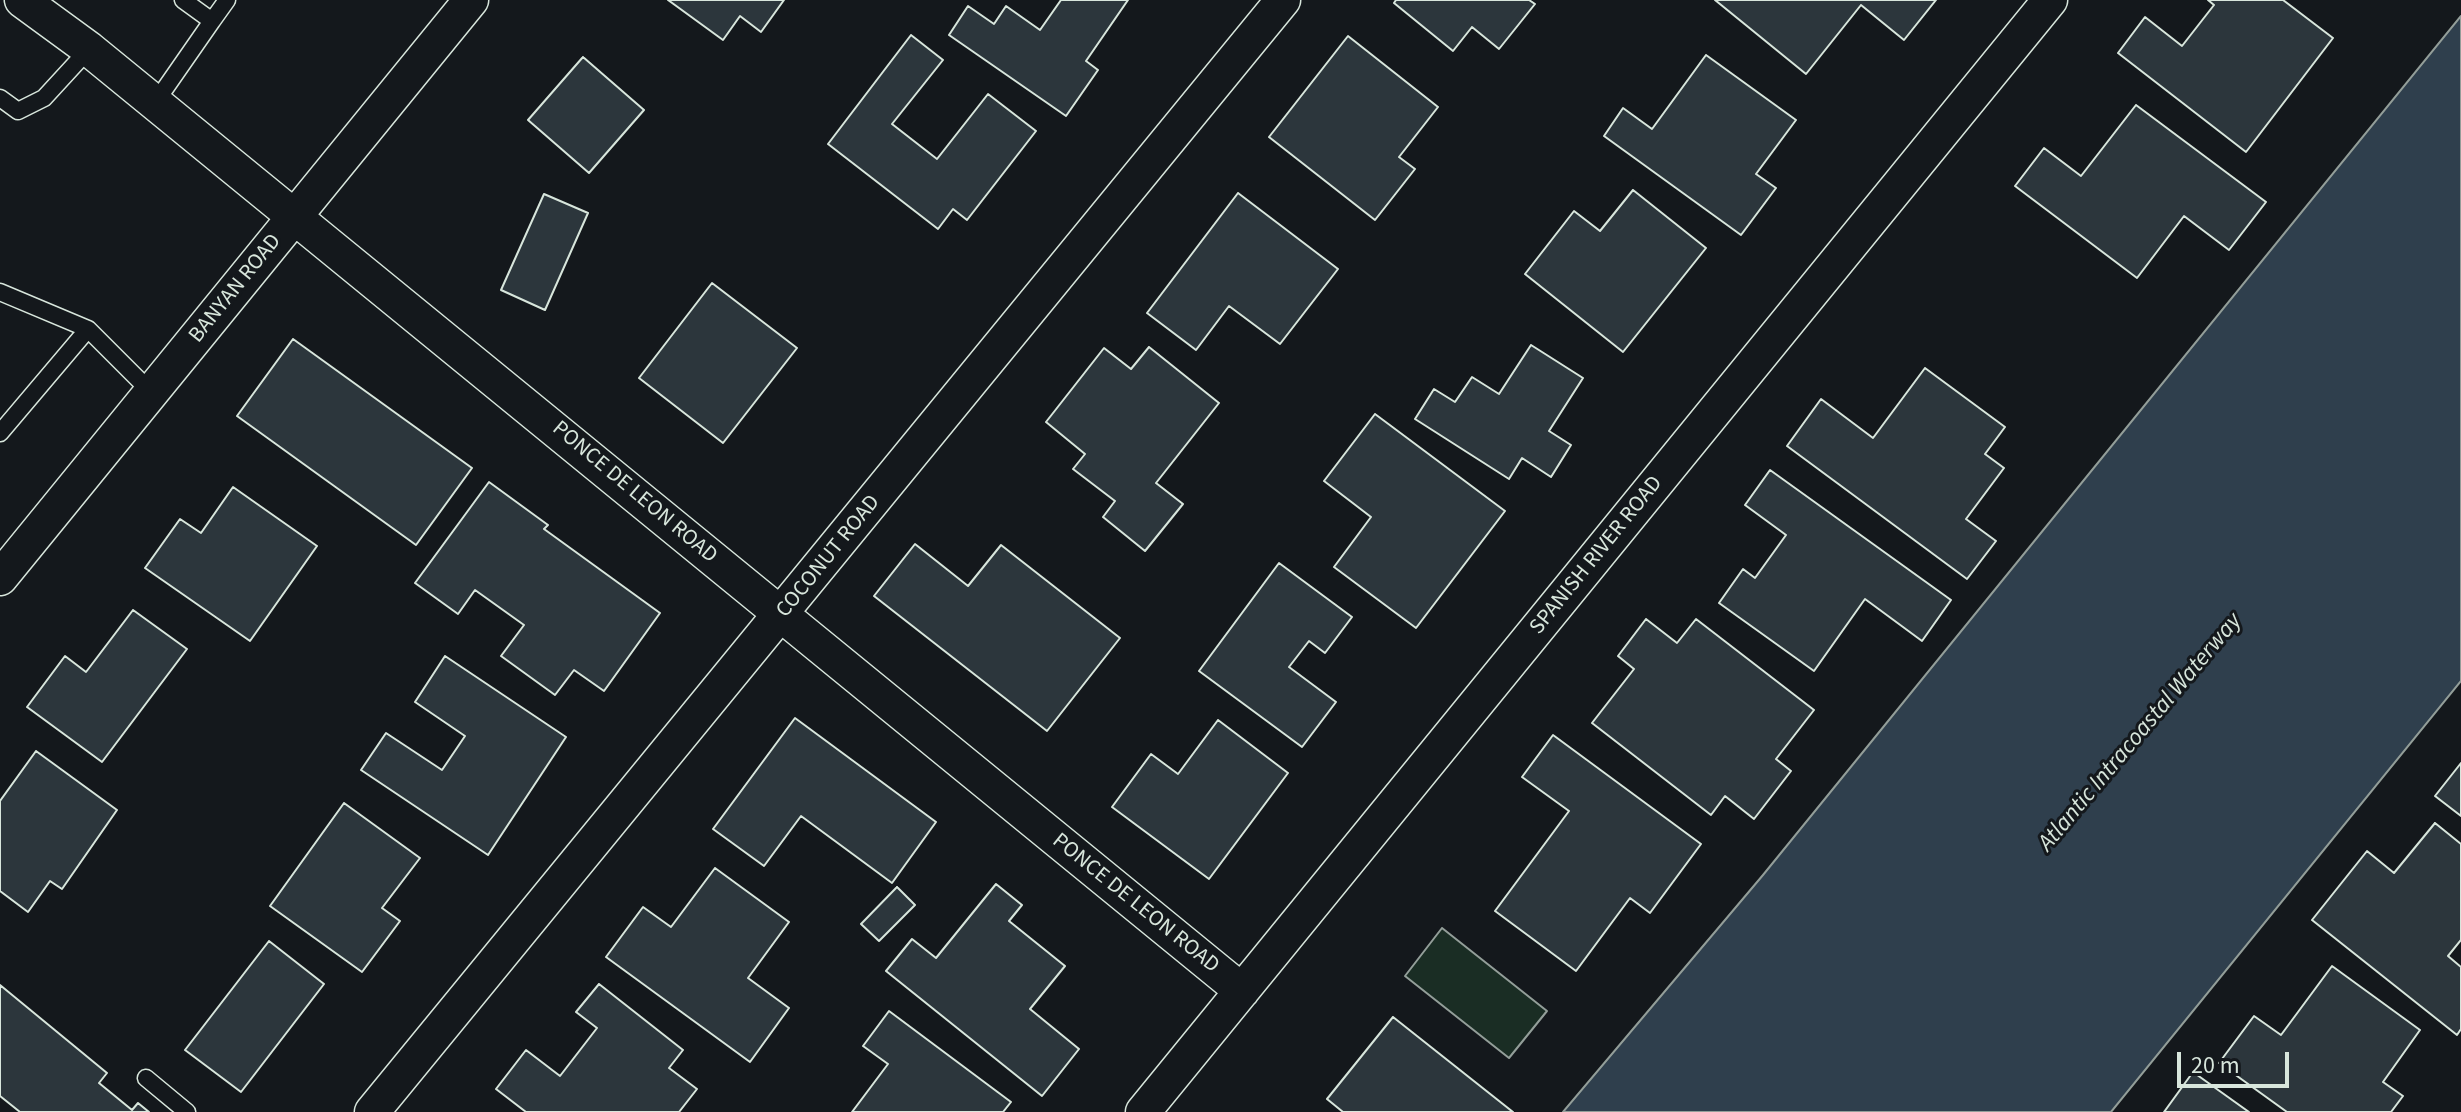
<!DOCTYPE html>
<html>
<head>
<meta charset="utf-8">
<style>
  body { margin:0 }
  #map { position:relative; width:2461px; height:1112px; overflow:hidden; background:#14181c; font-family:"Source Sans 3",sans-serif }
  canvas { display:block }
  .scale { position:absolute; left:2177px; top:1052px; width:112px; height:36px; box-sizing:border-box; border:4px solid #d8e6dc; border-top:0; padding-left:10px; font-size:24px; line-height:28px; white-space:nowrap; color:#d8e6dc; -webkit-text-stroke:6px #14181c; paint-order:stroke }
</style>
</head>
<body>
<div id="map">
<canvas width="2461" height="1112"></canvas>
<div class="scale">20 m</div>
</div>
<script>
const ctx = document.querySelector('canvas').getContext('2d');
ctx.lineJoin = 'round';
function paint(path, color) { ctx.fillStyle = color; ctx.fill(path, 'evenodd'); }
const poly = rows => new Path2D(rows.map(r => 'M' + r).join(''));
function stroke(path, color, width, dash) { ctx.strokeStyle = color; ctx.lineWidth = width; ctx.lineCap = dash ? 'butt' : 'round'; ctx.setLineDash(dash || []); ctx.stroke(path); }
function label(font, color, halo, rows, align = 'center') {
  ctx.font = font + ' "Source Sans 3",sans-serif'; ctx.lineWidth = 6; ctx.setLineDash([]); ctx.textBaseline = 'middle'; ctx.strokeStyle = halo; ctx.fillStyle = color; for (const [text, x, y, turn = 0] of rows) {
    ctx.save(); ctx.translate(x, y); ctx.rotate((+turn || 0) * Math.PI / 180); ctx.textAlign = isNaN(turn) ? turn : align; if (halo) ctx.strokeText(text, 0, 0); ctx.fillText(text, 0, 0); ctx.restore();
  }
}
const green = poly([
  [1442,928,1547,1011,1509,1058,1405,976,1442,928]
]);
const water = poly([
  [2461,16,2461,681,2111,1112,1563,1112,1763,875,2461,16]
]);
const building = poly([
  [668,0,784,0,761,32,740,16,723,40,668,0],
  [1061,0,1128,0,1086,61,1098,70,1066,116,949,35,968,6,994,24,1006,6,1040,30,1061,0],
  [1396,0,1529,0,1535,4,1499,49,1472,27,1453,51,1394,3,1396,0],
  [1715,0,1936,0,1904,40,1861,5,1806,74,1715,0],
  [2208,0,2283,0,2333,38,2246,152,2118,53,2145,17,2182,46,2214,5,2208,0],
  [911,35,943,60,892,124,937,159,988,94,1036,131,967,220,953,209,938,229,828,144,911,35],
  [1348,36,1438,107,1399,157,1415,169,1375,220,1269,137,1348,36],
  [1706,55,1796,120,1756,174,1776,188,1741,235,1604,136,1623,108,1652,129,1706,55],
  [583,57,644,110,589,173,528,120,583,57],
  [2136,105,2266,202,2229,250,2184,216,2137,278,2015,186,2044,148,2081,176,2136,105],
  [1633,190,1706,248,1623,352,1525,274,1574,211,1600,231,1633,190],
  [1238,193,1338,269,1280,344,1229,306,1196,350,1147,313,1238,193],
  [544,194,588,213,545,310,501,290,544,194],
  [712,283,797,348,723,443,639,378,712,283],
  [293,339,472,468,416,545,237,416,293,339],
  [1531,345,1583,378,1549,431,1571,445,1551,477,1522,458,1509,479,1415,419,1434,389,1455,402,1472,377,1499,394,1531,345],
  [1149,347,1219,403,1156,483,1183,504,1145,551,1103,517,1115,501,1073,469,1085,454,1046,422,1104,348,1131,369,1149,347],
  [1925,368,2005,427,1985,454,2004,468,1966,519,1996,541,1967,579,1787,446,1821,399,1873,438,1925,368],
  [1375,414,1505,511,1416,628,1334,567,1371,517,1324,481,1375,414],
  [1770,470,1951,600,1922,641,1865,599,1814,671,1719,603,1743,569,1755,578,1786,535,1745,505,1770,470],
  [489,482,548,525,544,529,660,613,604,691,574,670,555,695,501,656,524,625,475,590,458,614,415,583,489,482],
  [233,487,317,546,250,641,145,568,180,519,201,533,233,487],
  [915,544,968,586,1001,545,1120,638,1047,731,874,596,915,544],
  [1279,563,1352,617,1325,653,1309,641,1289,667,1336,702,1302,747,1199,671,1279,563],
  [133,610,187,649,102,762,27,707,65,656,86,672,133,610],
  [1646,619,1677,643,1696,619,1814,710,1776,759,1791,771,1754,819,1725,796,1711,815,1592,723,1634,669,1618,656,1646,619],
  [445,656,566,737,488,855,361,770,386,733,442,770,465,736,415,702,445,656],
  [795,718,936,822,892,883,801,816,764,866,713,829,795,718],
  [1218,720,1288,773,1209,879,1112,807,1151,754,1178,774,1218,720],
  [1553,735,1701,844,1650,913,1630,898,1576,971,1495,911,1569,811,1522,777,1553,735],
  [36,751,117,810,62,889,50,881,28,912,0,891,0,801,36,751],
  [2461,763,2461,816,2435,796,2461,763],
  [344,803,420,858,382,908,400,921,362,972,270,906,344,803],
  [2435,823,2461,844,2461,940,2448,956,2461,967,2461,1029,2457,1035,2312,920,2367,851,2394,873,2435,823],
  [715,868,789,922,748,978,789,1008,750,1062,606,957,643,907,671,927,715,868],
  [996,884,1022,905,1009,921,1065,966,1030,1009,1079,1049,1042,1096,886,971,912,939,936,958,996,884],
  [897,887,915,905,879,941,861,924,897,887],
  [269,941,324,984,241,1092,185,1050,269,941],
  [2332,966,2420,1030,2383,1082,2403,1096,2391,1112,2287,1112,2219,1063,2254,1016,2281,1035,2332,966],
  [599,984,683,1050,669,1068,697,1089,679,1112,526,1112,496,1089,526,1050,560,1076,597,1028,576,1012,599,984],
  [0,985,107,1073,99,1083,132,1110,138,1103,149,1112,20,1112,0,1096,0,985],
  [889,1011,1011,1102,1003,1112,852,1112,888,1064,863,1046,889,1011],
  [1393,1017,1513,1112,1343,1112,1327,1099,1393,1017],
  [2193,1072,2249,1112,2164,1112,2193,1072]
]);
const service = poly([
  [183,0,212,21,227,0],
  [0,98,18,111,44,98,89,49],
  [155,103,212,21],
  [0,292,88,329,151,392],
  [0,433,88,329],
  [146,1078,187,1112]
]);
const minor = poly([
  [22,0,89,49,1242,991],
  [0,578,471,0],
  [372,1112,1283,0],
  [1143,1112,2050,0]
]);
const streetNames = [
  ["BANYAN ROAD",236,289,-51],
  ["PONCE DE LEON ROAD",634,493,40],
  ["SPANISH RIVER ROAD",1597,556,-51],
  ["COCONUT ROAD",829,557,-51],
  ["PONCE DE LEON ROAD",1135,904,39]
];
const waterNames = [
  ["Atlantic Intracoastal Waterway",2141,733,-50]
];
paint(green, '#1a2d24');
stroke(green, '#939e99', 2);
paint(water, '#2f3f4d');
stroke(water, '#939e99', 2);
paint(building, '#2c363c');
stroke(building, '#d8e6dc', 2);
stroke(service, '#d8e6dc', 19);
stroke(minor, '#d8e6dc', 37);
stroke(service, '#14181c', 16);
stroke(minor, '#14181c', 34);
label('22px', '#d8e6dc', '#14181c', streetNames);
label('italic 24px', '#d8e6dc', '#14181c', waterNames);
</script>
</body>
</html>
